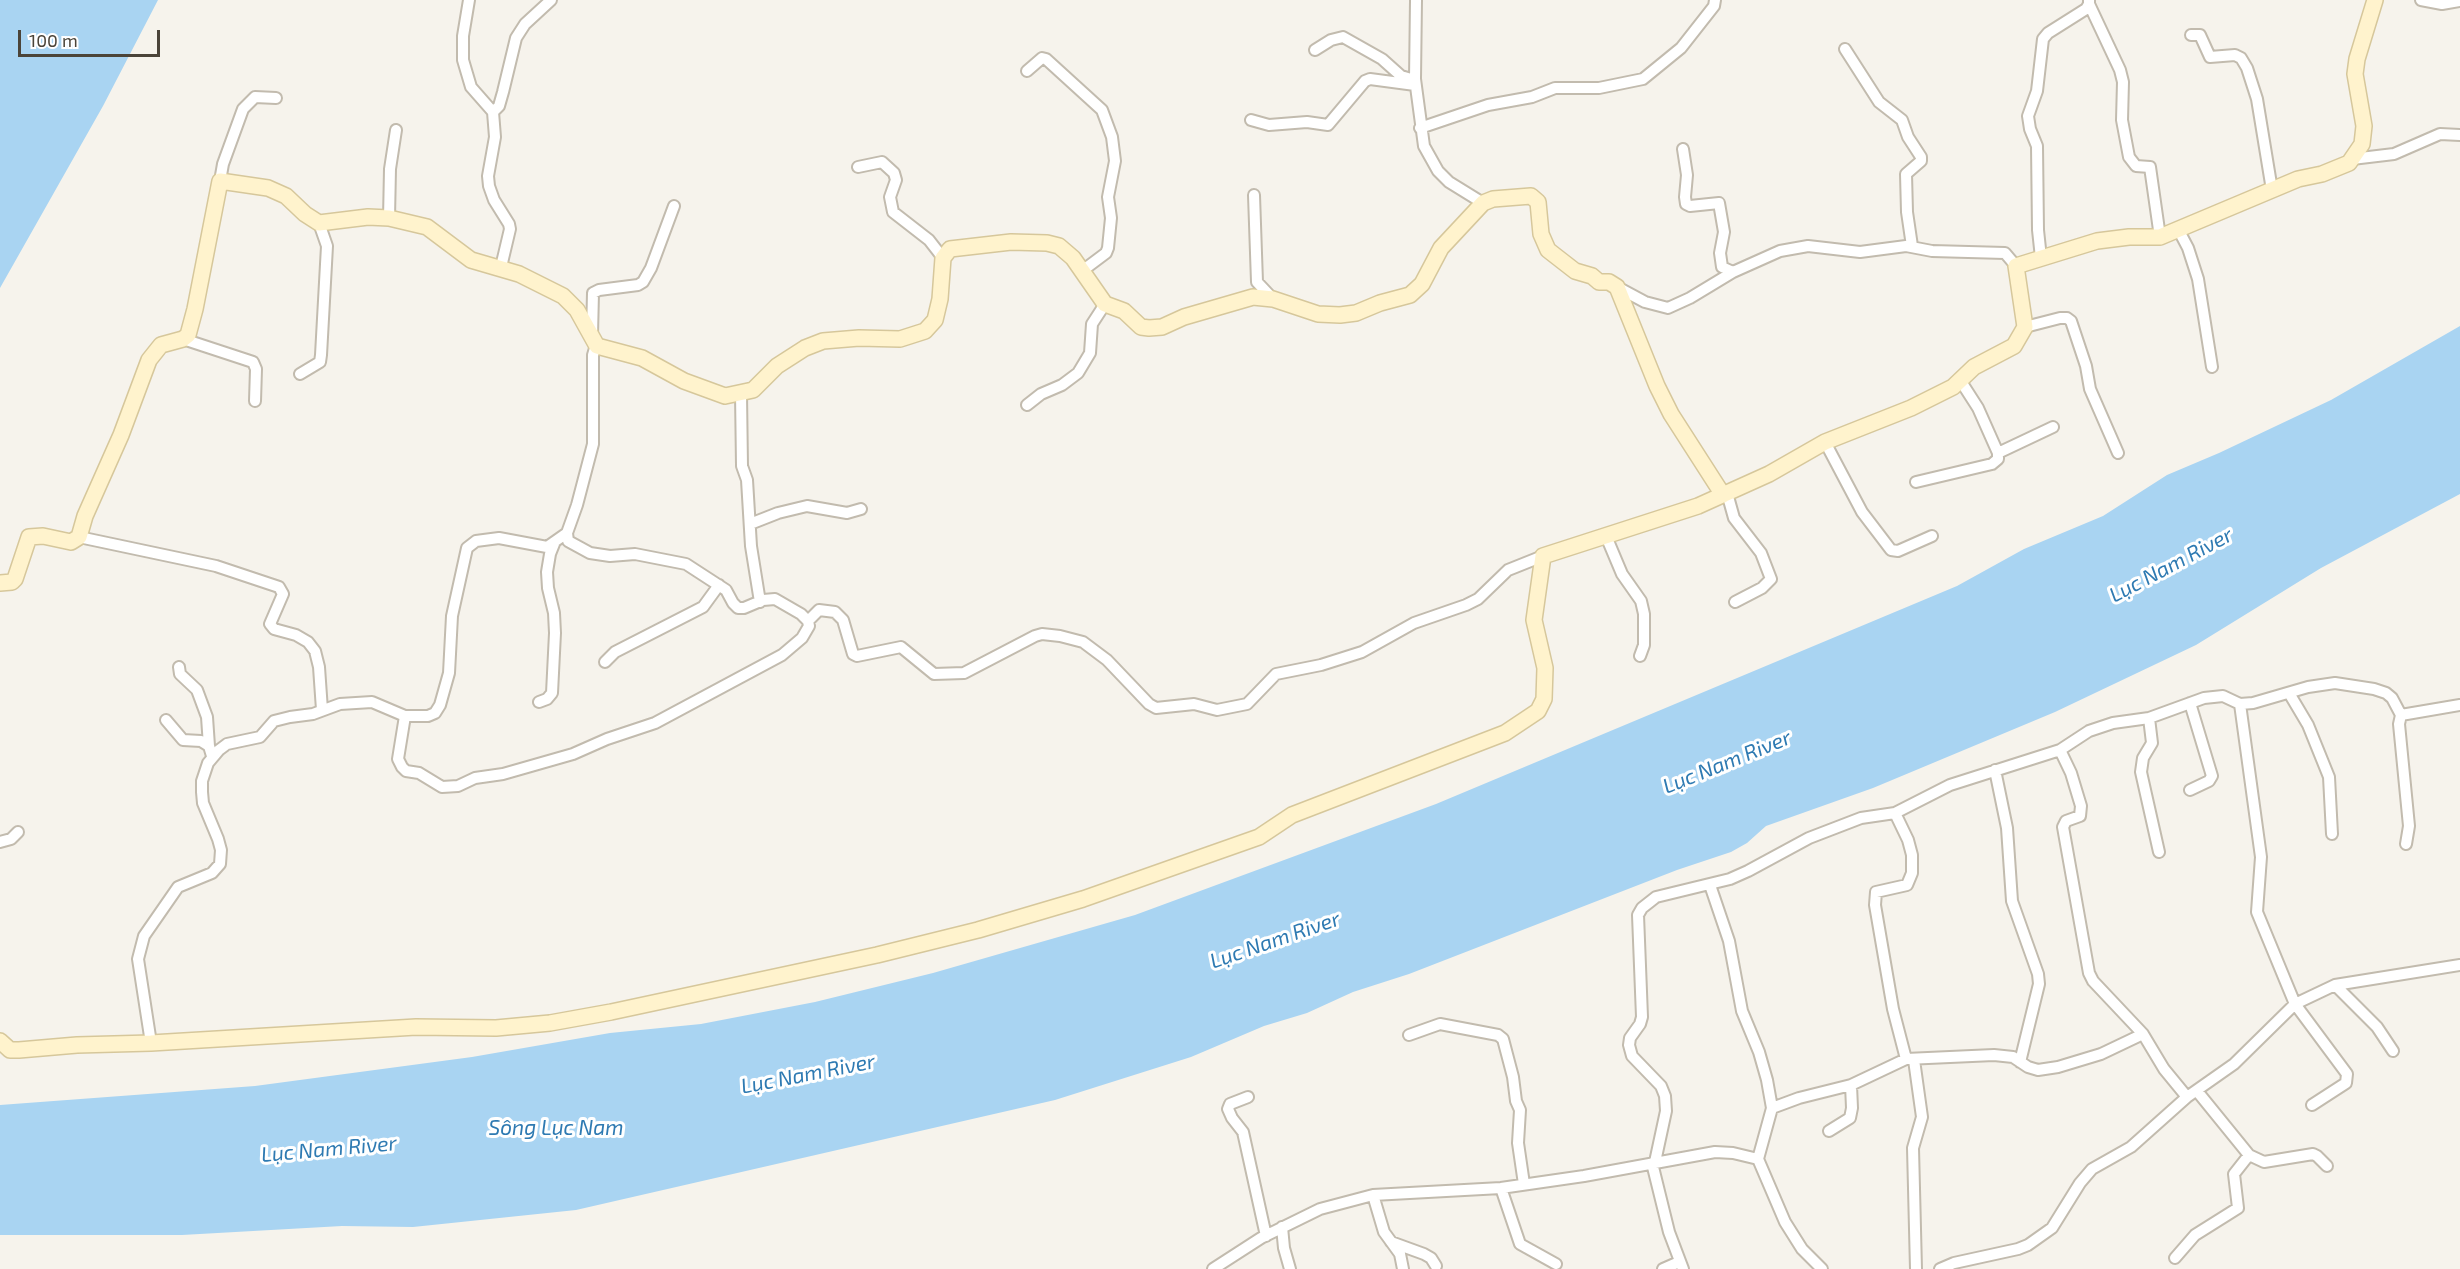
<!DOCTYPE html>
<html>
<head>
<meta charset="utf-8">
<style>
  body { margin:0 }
  #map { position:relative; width:2460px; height:1269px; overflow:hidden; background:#f6f3ec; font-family:"Exo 2",sans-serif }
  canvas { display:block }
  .scale { position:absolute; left:18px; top:30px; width:142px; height:27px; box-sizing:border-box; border:3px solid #4b4439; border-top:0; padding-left:8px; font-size:18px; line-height:21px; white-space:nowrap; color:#4b4439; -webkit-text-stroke:4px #fff; paint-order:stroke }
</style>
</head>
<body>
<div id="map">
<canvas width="2460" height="1269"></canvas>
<div class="scale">100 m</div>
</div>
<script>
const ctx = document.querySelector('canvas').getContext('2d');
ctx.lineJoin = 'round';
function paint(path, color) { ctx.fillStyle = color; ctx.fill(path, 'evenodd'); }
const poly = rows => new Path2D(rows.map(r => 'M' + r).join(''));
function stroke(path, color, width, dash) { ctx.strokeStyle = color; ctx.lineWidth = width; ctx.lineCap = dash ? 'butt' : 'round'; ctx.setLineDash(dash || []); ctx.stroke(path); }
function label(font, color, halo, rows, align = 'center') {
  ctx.font = font + ' "Exo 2",sans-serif'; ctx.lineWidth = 6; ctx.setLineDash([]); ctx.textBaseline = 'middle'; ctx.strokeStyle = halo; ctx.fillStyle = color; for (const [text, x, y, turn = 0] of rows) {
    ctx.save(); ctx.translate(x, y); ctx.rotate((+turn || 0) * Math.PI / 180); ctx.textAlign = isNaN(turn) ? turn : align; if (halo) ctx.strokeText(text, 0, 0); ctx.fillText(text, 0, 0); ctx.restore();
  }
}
const water = poly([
  [0,0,158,0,103,106,0,288],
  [2460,326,2460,494,2321,568,2196,645,2055,712,1873,788,1766,826,1747,843,1731,852,1677,870,1409,974,1353,992,1307,1013,1264,1026,1191,1057,1055,1100,576,1210,413,1227,342,1226,182,1235,0,1235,0,1105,255,1086,472,1057,610,1033,701,1024,815,1002,933,973,1135,915,1436,804,1957,586,2024,549,2103,516,2167,475,2219,453,2331,400]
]);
const street = poly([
  [469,0,463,36,463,60,471,87,493,112,495,137,488,176,489,186,494,200,509,224,510,229,501,267],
  [1416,0,1415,79,1424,146,1438,171,1449,182,1483,203],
  [2421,0,2442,4,2460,1],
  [2089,4,2120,70,2123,82,2122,120,2129,157,2136,166,2150,167,2160,237],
  [2191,35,2200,35,2210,57,2235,55,2241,58,2247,68,2257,99,2272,190],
  [1845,49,1879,102,1902,120,1908,137,1921,157,1921,161,1906,174,1907,212,1912,246],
  [1315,50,1331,40,1343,37,1382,59,1401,76,1411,79],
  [1027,71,1042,58,1046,59,1102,110,1112,137,1115,161,1108,197,1111,218,1108,248,1106,253,1082,271],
  [493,112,499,106,503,92,516,38,525,24,551,0],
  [1251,120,1269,125,1307,122,1328,125,1365,81,1370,79,1415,85],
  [1420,128,1488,105,1532,97,1555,88,1599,88,1643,79,1681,48,1714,6,1715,0],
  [1683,149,1687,175,1685,197,1686,204,1690,206,1719,203,1724,232,1720,253,1722,267,1733,272],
  [2352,159,2394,154,2440,134,2460,135],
  [858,167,882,162,894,173,896,180,890,197,893,212,929,240,943,258],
  [220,181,223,164,243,109,255,97,276,98],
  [1254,195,1257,282,1273,299],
  [389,218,390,169,396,130],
  [2178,229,2188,248,2198,279,2212,367],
  [2041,258,2038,230,2037,146,2030,129,2028,116,2037,91,2043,39,2048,33,2086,9,2089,4,2089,0],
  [1617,287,1645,302,1668,308,1690,298,1733,272,1780,251,1808,246,1860,252,1906,246,1932,251,2005,253,2016,266],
  [2025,327,2060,318,2067,318,2071,321,2086,366,2090,389,2118,453],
  [592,335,593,293,599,290,638,285,643,282,651,268,674,206],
  [183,339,253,362,256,369,255,401],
  [300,374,320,362,321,355,327,246,319,223],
  [741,394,742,466,747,480,751,546,760,602],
  [1027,405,1041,394,1062,385,1078,373,1090,353,1092,324,1105,304],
  [1825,442,1862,512,1891,550,1898,551,1932,536],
  [1998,453,2053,427],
  [1916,482,1992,464,1998,459,1998,453,1978,408,1960,380],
  [1727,493,1734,518,1761,553,1771,579,1762,588,1735,602],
  [750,524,778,513,807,506,847,513,861,509],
  [1606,536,1622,574,1641,601,1644,614,1644,645,1640,656],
  [79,537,216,566,279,587,283,594,270,624,274,629,296,635,308,642,315,651,319,667,322,710],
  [808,621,819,610,835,612,843,620,853,654,857,656,901,647,934,674,964,673,1035,636,1042,634,1060,636,1083,642,1107,660,1149,704,1156,708,1194,704,1217,710,1247,704,1276,674,1321,665,1362,652,1414,623,1466,605,1478,599,1508,570,1543,556],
  [605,662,615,652,703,607,719,585],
  [179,667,180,674,197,690,207,717,209,746,212,756],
  [2289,693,2308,725,2329,777,2332,834],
  [539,702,547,699,552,693,555,633,554,613,548,588,547,572,550,554,554,544],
  [2240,704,2261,857,2257,912,2295,1004,2347,1074,2346,1083,2312,1105],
  [2401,715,2399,724,2409,826,2406,844],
  [405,716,398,759,402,767,406,771,419,773,442,787,458,786,475,778,503,774,573,754,607,739,655,723,782,655,802,638,809,626,808,621,801,614,775,599,763,600,744,608,738,608,733,603,726,590,686,564,635,554,610,556,590,553,568,541,567,533],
  [2149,718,2152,743,2143,758,2141,772,2159,852],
  [166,720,183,740,201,741,209,746],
  [2060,750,2071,773,2081,806,2080,816,2066,821,2063,827,2089,973,2093,981,2143,1034,2164,1069,2187,1097],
  [1995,770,2007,828,2012,901,2038,974,2039,984,2020,1062],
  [2190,790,2209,781,2212,776,2190,703],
  [1895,813,1908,840,1912,855,1912,873,1907,885,1876,892,1875,905,1893,1009,1906,1059],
  [0,842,11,839,18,832],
  [1710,885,1729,941,1742,1011,1759,1052,1767,1080,1772,1108,1758,1159,1785,1222,1802,1249,1822,1269],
  [2335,985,2377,1027,2393,1051],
  [1409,1035,1440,1024,1498,1035,1503,1039,1513,1077,1516,1101,1520,1110,1518,1143,1524,1184],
  [151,1043,138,959,144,936,178,887,212,873,220,864,221,850,218,839,203,803,202,792,202,781,208,763,219,750,227,744,260,737,274,721,290,717,313,714,340,704,372,702,405,716,428,716,435,713,440,705,449,673,452,616,467,548,476,541,499,538,547,547,567,533,577,505,593,444,593,355,596,345],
  [1914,1060,1922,1117,1913,1148,1916,1269],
  [2197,1091,2249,1155,2264,1162,2313,1154,2317,1156,2327,1166],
  [1248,1097,1230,1104,1228,1109,1232,1118,1243,1132,1266,1236],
  [1772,1108,1799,1098,1851,1085,1906,1059,1994,1055,2013,1057,2028,1067,2038,1070,2058,1067,2101,1054,2143,1034],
  [1829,1131,1850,1118,1852,1108,1851,1085],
  [1655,1162,1666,1111,1665,1096,1661,1086,1632,1056,1629,1045,1630,1038,1640,1024,1642,1017,1638,915,1642,908,1656,897,1730,879,1748,871,1809,838,1861,818,1895,813,1950,785,2060,750,2089,731,2113,723,2149,718,2204,698,2223,696,2240,704,2253,703,2308,687,2335,683,2374,689,2386,693,2392,698,2401,715,2460,705],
  [1652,1163,1669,1232,1683,1269],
  [1501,1188,1520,1244,1556,1264],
  [1373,1195,1384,1232,1400,1254,1403,1269],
  [1282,1227,1284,1248,1290,1269],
  [1391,1242,1424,1254,1431,1258,1436,1266],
  [2175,1258,2195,1235,2238,1208,2234,1174,2249,1155],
  [1213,1269,1261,1238,1320,1209,1373,1195,1501,1188,1584,1176,1715,1152,1733,1153,1758,1159],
  [1663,1269,1679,1262],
  [1940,1269,1954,1263,2018,1249,2028,1245,2052,1228,2080,1183,2092,1169,2131,1147,2187,1097,2234,1064,2295,1004,2335,985,2460,965]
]);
const secondary = poly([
  [0,583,12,582,15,579,29,537,43,536,71,542,79,537,85,516,121,435,149,360,161,345,183,339,188,335,195,309,220,181,268,188,286,196,305,214,319,223,368,217,389,218,427,227,471,260,519,274,563,296,577,310,597,346,642,358,684,381,725,396,753,390,777,366,805,348,823,341,859,338,900,339,925,331,935,320,940,299,943,258,950,249,1011,242,1047,243,1059,246,1073,258,1105,304,1124,311,1141,327,1149,328,1162,327,1184,317,1253,297,1273,299,1318,314,1340,315,1356,313,1380,303,1410,295,1422,284,1441,248,1483,203,1493,199,1531,196,1538,202,1541,234,1548,250,1575,271,1592,276,1599,282,1609,282,1617,287,1657,386,1671,414,1723,495],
  [0,1041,10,1050,19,1050,77,1045,151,1043,416,1027,496,1028,550,1023,611,1012,877,955,978,930,1083,899,1259,837,1292,815,1505,733,1538,711,1544,699,1545,668,1534,620,1543,556,1698,506,1769,474,1825,442,1911,408,1953,387,1974,367,2014,346,2025,327,2016,266,2097,241,2129,237,2160,237,2298,179,2322,174,2349,163,2362,144,2364,126,2355,74,2357,59,2375,0]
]);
const waterNames = [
  ["Lục Nam River",2171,565,-28],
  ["Lục Nam River",1727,762,-22],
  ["Lục Nam River",1275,940,-19],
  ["Lục Nam River",808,1074,-11],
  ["Sông Lục Nam",556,1128],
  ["Lục Nam River",329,1149,-5]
];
paint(water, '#a9d4f2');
stroke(street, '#c2bbae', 14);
stroke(secondary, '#d6c79b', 18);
stroke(street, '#fff', 10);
stroke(secondary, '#fff3cd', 15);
label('italic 21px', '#2e7ab2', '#fff', waterNames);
</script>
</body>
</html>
